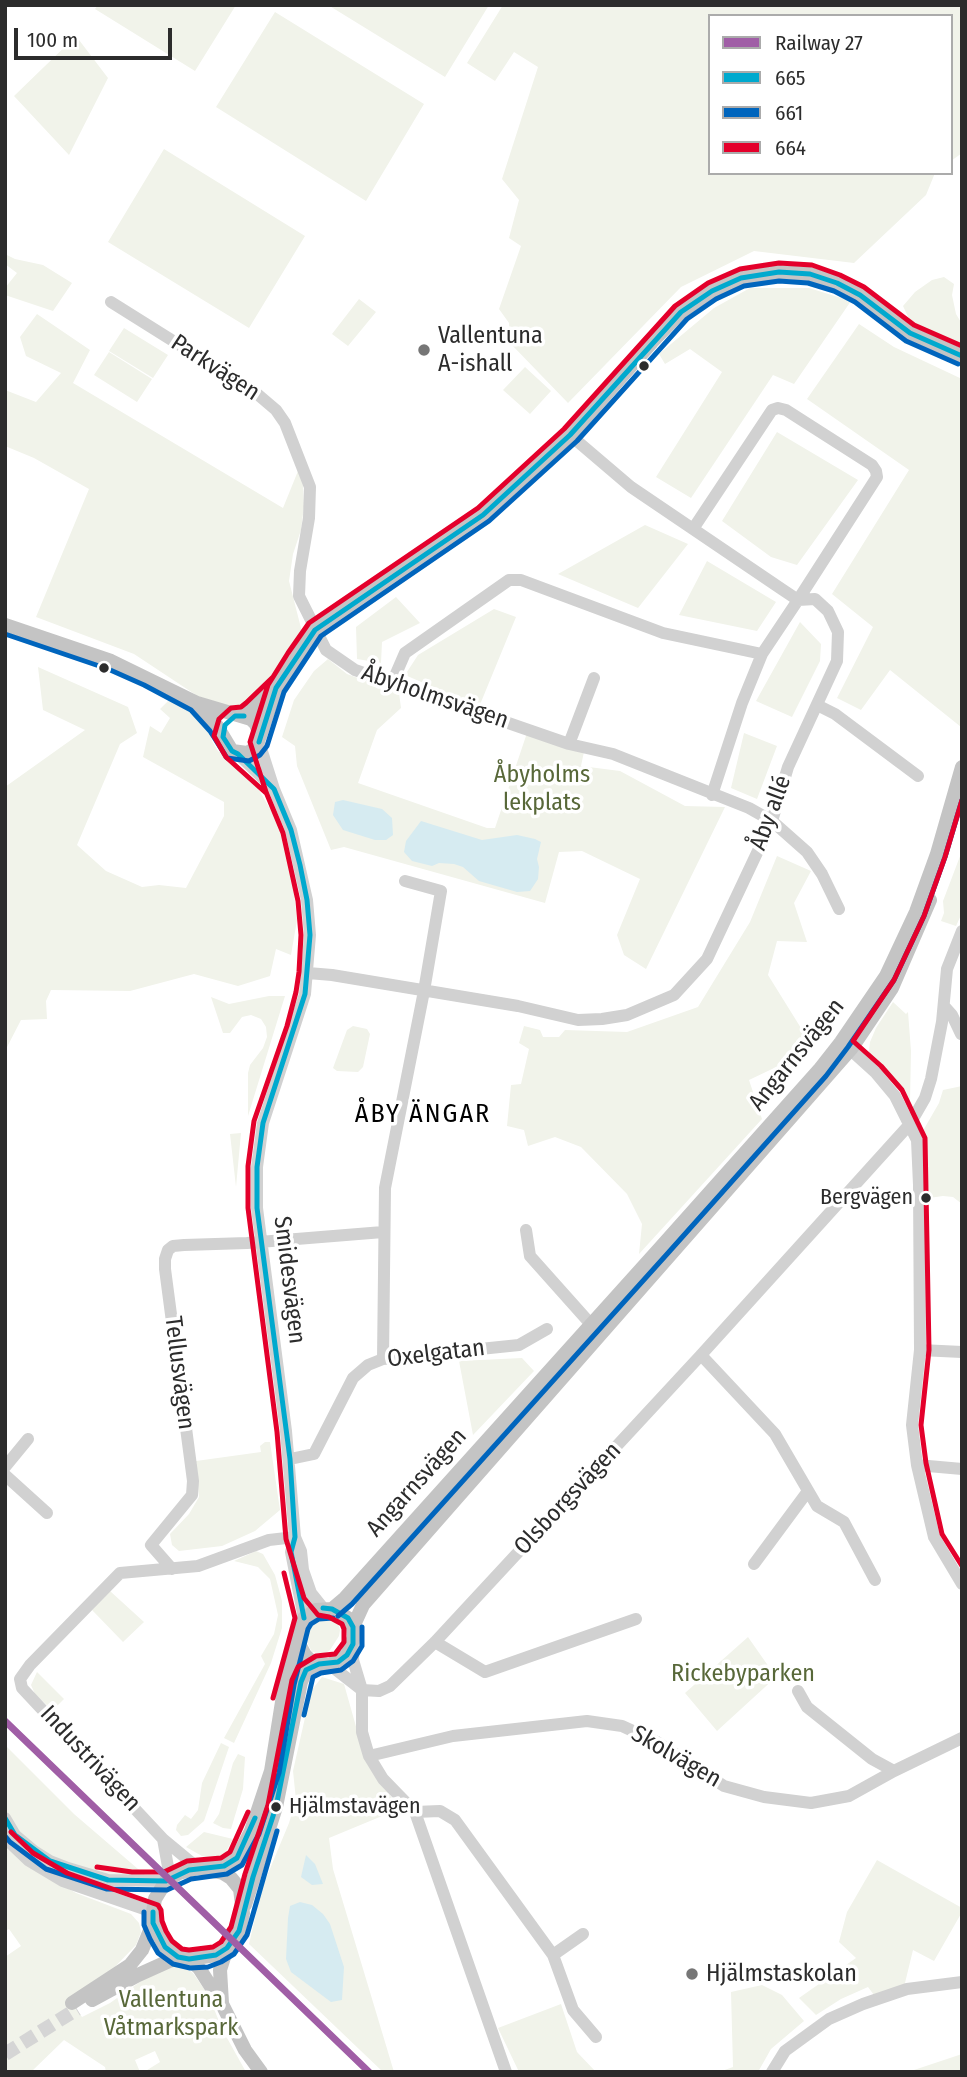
<!DOCTYPE html>
<html>
<head>
<meta charset="utf-8">
<style>
  body { margin:0 }
  #map { position:relative; width:967px; height:2077px; overflow:hidden; background:#fff; font-family:"Fira Sans Condensed",sans-serif }
  canvas { display:block }
  .frame { position:absolute; inset:0; border:7px solid #2c2c2c; pointer-events:none }
  .legend { position:absolute; left:708px; top:14px; width:245px; height:161px; box-sizing:border-box; background:#fff; border:2px solid #ababab; margin:0; padding:9px 12px; list-style:none; font-size:21px; color:#2c2c2c }
  .legend li { display:flex; align-items:center; gap:14px; height:35px }
  .legend b { width:35px; border:2px solid #ababab }
  .scale { position:absolute; left:14px; top:28px; width:158px; height:32px; box-sizing:border-box; border:4px solid #2c2c2c; border-top:0; padding-left:9px; font-size:21px; line-height:24px; white-space:nowrap; color:#2c2c2c; -webkit-text-stroke:5px #fff; paint-order:stroke }
</style>
</head>
<body>
<div id="map">
<canvas width="967" height="2077"></canvas>
<div class="frame"></div>
<ul class="legend">
<li><b style="height:9px;background:#a05ea6"></b>Railway 27</li>
<li><b style="height:9px;background:#00a9ce"></b>665</li>
<li><b style="height:9px;background:#0065bd"></b>661</li>
<li><b style="height:9px;background:#e4002b"></b>664</li>
</ul>
<div class="scale">100 m</div>
</div>
<script>
const ctx = document.querySelector('canvas').getContext('2d');
ctx.lineJoin = 'round';
function paint(path, color) { ctx.fillStyle = color; ctx.fill(path, 'evenodd'); }
const poly = rows => new Path2D(rows.map(r => 'M' + r).join(''));
function stroke(path, color, width, dash) { ctx.strokeStyle = color; ctx.lineWidth = width; ctx.lineCap = dash ? 'butt' : 'round'; ctx.setLineDash(dash || []); ctx.stroke(path); }
function label(font, color, halo, rows, align = 'center') {
  ctx.font = font + ' "Fira Sans Condensed",sans-serif'; ctx.lineWidth = 7; ctx.setLineDash([]); ctx.textBaseline = 'middle'; ctx.strokeStyle = halo; ctx.fillStyle = color; for (const [text, x, y, turn = 0] of rows) {
    ctx.save(); ctx.translate(x, y); ctx.rotate((+turn || 0) * Math.PI / 180); ctx.textAlign = isNaN(turn) ? turn : align; if (halo) ctx.strokeText(text, 0, 0); ctx.fillText(text, 0, 0); ctx.restore();
  }
}
const green = poly([
  [98,5,236,5,195,71,95,9],
  [328,5,489,5,445,77],
  [503,5,962,5,962,153,951,161,951,16,710,16,710,173,935,173,926,195,854,263,754,251,681,287,568,403,510,343,509,323,499,309,521,246,509,238,519,200,502,179,538,67,514,52,495,81,467,63],
  [275,12,424,104,366,201,216,107],
  [76,36,108,78,69,155,14,96],
  [164,149,305,236,249,328,108,242],
  [5,254,15,259,43,265,72,283,53,311,5,295,5,288,17,273,5,264],
  [944,277,954,284,952,295,956,314,962,324,962,345,929,333,911,323,903,306,915,292,932,280],
  [750,288,809,288,851,301,794,384,773,375,691,498,656,477,722,372,690,349,665,364,659,354,714,308],
  [359,299,376,312,348,346,332,334],
  [37,314,90,350,73,383,283,508,298,471,303,485,304,506,301,530,293,554,289,581,302,632,263,691,250,702,236,707,223,707,205,701,134,654,36,617,89,489,34,458,5,446,5,390,36,402,61,373,26,356,20,337],
  [859,324,894,347,962,379,961,727,890,670,861,710,837,698,873,627,832,594,909,470,807,399],
  [124,328,168,355,153,378,109,351],
  [109,352,152,379,137,402,94,375],
  [525,367,551,391,530,414,503,390],
  [777,432,858,480,797,565,771,557,722,521],
  [645,525,688,544,638,608,558,574],
  [707,561,776,602,757,631,679,615],
  [396,597,420,623,382,642,381,663,357,659,356,627],
  [494,609,516,617,479,707,405,675,418,655],
  [800,622,821,644,820,661,792,717,756,701],
  [328,659,347,674,399,693,401,708,377,730,358,783,487,828,495,828,528,730,585,747,581,766,620,771,685,806,725,807,646,969,624,955,617,935,640,879,582,851,559,852,545,903,344,847,331,850,297,766,295,746,282,737,294,700,314,671],
  [38,667,128,707,137,733,120,744,77,845,106,871,142,887,159,885,186,888,224,816,224,802,143,757,150,726,161,733,170,718,160,709,170,699,178,701,200,717,209,729,212,741,218,751,236,764,256,785,276,819,286,843,292,875,297,920,291,955,276,949,270,976,238,986,194,974,130,991,51,990,46,1001,47,1019,21,1020,5,1051,5,787,85,730,43,710],
  [744,733,777,746,757,799,731,788],
  [962,851,962,913,956,926,941,921,944,913,943,901],
  [777,856,811,871,794,903,807,942,777,941,768,975,814,1049,749,1080,762,1119,639,1254,642,1224,627,1194,581,1147,555,1137,528,1146,524,1130,507,1126,511,1085,521,1084,529,1049,519,1043,524,1026,540,1030,543,1037,559,1037,565,1030,627,1032,698,1007,750,922],
  [269,996,285,996,248,1116,248,1073,250,1065,263,1048,267,1037,266,1027,261,1019,251,1015,242,1017,230,1033,223,1033,211,997,229,1004],
  [893,1002,906,1014,908,1012,911,1051,910,1102,894,1080,875,1062,869,1052,870,1042,876,1028],
  [353,1026,367,1029,370,1034,363,1067,358,1072,337,1071,333,1068,347,1030],
  [962,1086,962,1204,953,1197,943,1196,929,1198,924,1129,939,1103,943,1090],
  [241,1133,236,1187,230,1134],
  [522,1358,534,1371,473,1435,459,1361],
  [265,1442,270,1442,280,1510,255,1531,222,1546,179,1551,172,1545,170,1534,189,1514,199,1497,196,1461,261,1452,260,1446],
  [256,1551,263,1554,275,1575,282,1601,282,1628,271,1663,234,1743,224,1738,265,1664,261,1656,274,1634,278,1615,270,1579,258,1567,234,1561],
  [110,1591,144,1622,123,1642,92,1610],
  [327,1617,333,1618,338,1623,340,1630,339,1636,330,1650,324,1654,312,1652,306,1640,308,1632,314,1623],
  [748,1637,776,1677,717,1731,685,1693],
  [37,1672,64,1699,56,1707,50,1708,35,1694,31,1685],
  [322,1677,344,1684,364,1755,399,1809,329,1838,333,1869,394,2072,383,2072,249,1944,262,1888,289,1823,296,1800,293,1771,311,1691],
  [221,1743,229,1747,204,1821,188,1835,181,1836,176,1830,177,1825,185,1815,191,1819,198,1810,202,1783],
  [5,1745,74,1814,145,1875,123,1877,98,1873,49,1857,24,1838,5,1811],
  [238,1754,245,1757,243,1789,231,1829,223,1828,213,1823,219,1814,233,1763],
  [204,1832,233,1839,223,1857,214,1859,202,1856,186,1847],
  [5,1843,26,1864,76,1893,131,1914,139,1923,141,1932,136,1945,109,1973,69,2000,82,2017,110,2003,147,1977,175,1966,185,1967,193,1973,209,1996,222,2029,246,2072,144,2072,160,2062,155,2051,135,2060,140,2072,106,2072,105,2067,64,2040,31,2072,5,2072,5,1957,21,1946,9,1929,5,1931],
  [877,1860,962,1908,962,1912,934,1961,913,1950,904,1987,874,1995,868,1987,841,1999,816,2015,799,1998,856,1958,839,1942,847,1912],
  [762,1985,782,1995,804,2021,771,2049,758,2072,719,2072,733,2067,731,1992],
  [561,2004,577,2052,596,2072,519,2072,498,2028],
  [962,2054,962,2072,908,2072]
]);
const water = poly([
  [343,800,382,809,392,818,393,835,386,840,375,840,343,830,333,815,335,802],
  [421,821,482,840,517,835,535,839,541,842,537,859,539,867,538,879,530,891,517,892,479,881,463,867,454,864,439,863,432,866,412,861,404,852,406,841],
  [306,1855,315,1864,323,1884,312,1885,301,1877],
  [300,1902,312,1905,323,1914,330,1924,344,1967,342,2000,331,2002,291,1972,286,1959,288,1918,290,1906]
]);
const majorTunnel = poly([
  [5,2054,77,2009]
]);
const minor = poly([
  [111,302,256,393,276,410,285,423,310,487,309,518,300,571,299,596,326,650,355,670,569,744,613,754,749,808,772,821,807,852,822,874,839,909],
  [570,435,631,487,693,529,783,590,798,600,877,477,876,471,872,465,786,410,778,408,772,410,693,529],
  [392,683,405,653,509,580,521,580,663,633,762,654],
  [817,705,835,714,918,776],
  [259,742,274,789,291,830,307,900,310,935,305,994,263,1123,257,1167,257,1208,286,1431,295,1537,301,1551,303,1570,311,1593,323,1608],
  [569,744,594,678],
  [238,754,271,786],
  [308,973,332,975,518,1006,578,1020,602,1019,627,1015,674,995,707,959,772,821,788,767,837,661,838,632,828,611,815,599,798,600,762,654,742,703,712,795],
  [944,1006,952,1015,961,1034],
  [843,1043,875,1072,895,1096,917,1140,919,1185,920,1350,912,1425,917,1465,934,1537,962,1584],
  [526,1230,530,1256,596,1330],
  [920,1350,962,1352],
  [701,1355,775,1434,817,1506,844,1522,875,1580],
  [383,1359,385,1188,424,991,441,891,405,881],
  [290,1459,314,1454,353,1378,368,1365,383,1359,519,1345,547,1329],
  [917,1465,962,1469],
  [5,1467,28,1439],
  [5,1475,47,1513],
  [295,1537,291,1552,304,1618],
  [754,1564,808,1491],
  [172,1569,151,1545,192,1495,193,1481,165,1269,165,1259,168,1250,173,1246,184,1245,247,1243,383,1232],
  [354,1641,353,1660,362,1690,362,1732,369,1756,383,1779,415,1812,506,2072],
  [435,1642,485,1672,636,1619],
  [330,1665,362,1690],
  [362,1690,379,1691,390,1686,435,1642,701,1355,910,1124,925,1098,931,1079,942,1022,947,969,962,931],
  [798,1691,807,1707,872,1759,894,1771,962,1738],
  [369,1756,453,1736,587,1721,622,1726,657,1742,724,1786,764,1797,811,1803,849,1796,894,1771],
  [415,1812,440,1811,455,1820,553,1955,573,2010,596,2037],
  [5,1818,15,1835,34,1851,50,1861,68,1868,108,1880,166,1881],
  [5,1838,28,1860,63,1881,153,1912],
  [163,1839,170,1878],
  [198,1868,163,1839,22,1688,20,1679,30,1665,120,1573,198,1566,269,1540,295,1537],
  [553,1955,583,1934],
  [772,2072,785,2051,829,2019,863,2004,907,1989,962,1982]
]);
const major = poly([
  [5,625,111,661,197,703,251,719,256,724,260,736,254,749,247,753,232,751,217,726,197,703],
  [244,716,275,689],
  [260,736,276,688,315,630,483,515,570,435,652,342,681,312,712,291,741,278,779,272,810,274,837,283,860,295,910,333,962,356],
  [332,1609,345,1598,661,1247,819,1070,841,1042,886,976,916,912,937,854,962,767],
  [353,1627,363,1605,851,1049,892,988,930,900],
  [198,1868,223,1873,231,1878,240,1889,243,1913,239,1931,227,1948,216,1955,189,1959,178,1957,165,1947,153,1923,153,1912,155,1899,166,1881,179,1873,198,1868],
  [205,1868,224,1866,237,1858,251,1831,271,1771,285,1683,300,1626,304,1618,316,1610,332,1609,348,1618,353,1627,354,1637,347,1655,330,1665,319,1664,310,1660,305,1655,297,1640],
  [245,1905,276,1807,301,1682,306,1670,319,1664],
  [189,1959,199,1968,222,2004,245,2050,261,2072],
  [92,2000,138,1975,178,1957],
  [72,2003,130,1965,142,1950,153,1923],
  [222,2003,220,1970,227,1948]
]);
const bus1 = poly([
  [244,716,235,716,225,725,223,737,232,751,238,754,274,789,291,830,300,865,307,900,310,935,305,994,263,1123,257,1167,257,1208,290,1459,295,1537,291,1552,304,1618],
  [259,742,276,688,315,630,483,515,570,435,681,312,712,291,741,278,779,272,810,274,837,283,860,295,910,333,962,356],
  [5,1818,15,1835,50,1861,108,1880,166,1881,189,1870,224,1866,237,1858,255,1818],
  [153,1912,153,1923,165,1947,178,1957,189,1959,216,1955,227,1948,239,1931,253,1877,276,1807,301,1682,306,1670,319,1664,338,1662,347,1655,353,1644,353,1627,348,1618,332,1609,323,1608]
]);
const bus2 = poly([
  [5,634,108,669,144,685,191,710,210,731,227,758,249,761,260,755,267,746,284,692,321,636,489,521,577,441,687,319,716,299,744,286,779,281,808,283,834,291,855,302,906,341,958,364],
  [338,1616,352,1604,668,1253,826,1076,848,1047,894,980,924,916,945,857,962,800],
  [304,1715,313,1677,321,1673,341,1670,353,1661,362,1646,362,1627],
  [5,1836,10,1842,46,1869,107,1889,167,1890,191,1879,227,1874,242,1865,259,1834,279,1773,294,1685,308,1629,311,1624,319,1619,333,1618],
  [144,1912,144,1925,150,1939,158,1953,173,1964,190,1968,208,1967,221,1962,234,1954,247,1935,277,1831]
]);
const bus3 = poly([
  [266,793,226,757,214,736,219,719,231,708,241,707,246,703,273,677],
  [962,800,945,857,924,916,894,980,853,1041,881,1066,902,1090,925,1138,929,1350,921,1425,926,1463,942,1534,962,1566],
  [273,1698,295,1618,284,1573],
  [11,1832,33,1853,67,1873,158,1905,161,1910,162,1921,166,1931,172,1941,182,1949,189,1950,213,1947,221,1942,231,1927,245,1874,268,1805,292,1680,298,1667,316,1656,335,1654,344,1642,344,1629,342,1624,329,1617,318,1615,304,1598,286,1539,277,1432,248,1208,248,1166,254,1121,287,1026,296,992,299,972,301,935,298,901,283,833,266,792,250,742,268,685,288,653,309,623,478,508,564,429,675,306,708,283,740,269,779,263,812,265,840,275,864,287,914,325,962,346],
  [97,1867,132,1872,164,1872,187,1861,221,1858,230,1852,248,1812]
]);
const rail1 = poly([
  [5,1721,369,2072]
]);
const markers = [
  [424,350,7,"#767676"],
  [644,366,6,"#2c2c2c"],
  [104,668,6,"#2c2c2c"],
  [926,1198,6,"#2c2c2c"],
  [276,1807,6,"#2c2c2c"],
  [692,1974,7,"#767676"]
];
const busNames = [
  ["Bergvägen",913,1198],
  ["Hjälmstavägen",289,1807,"left"]
];
const poiNames = [
  ["Vallentuna",438,336],
  ["A-ishall",438,364],
  ["Hjälmstaskolan",706,1974]
];
const streetNames = [
  ["Parkvägen",215,368,33],
  ["Åbyholmsvägen",435,697,19],
  ["Åby allé",771,813,-70],
  ["Angarnsvägen",797,1055,-51],
  ["Smidesvägen",289,1280,83],
  ["Oxelgatan",436,1354,-7],
  ["Tellusvägen",179,1373,83],
  ["Angarnsvägen",417,1483,-48],
  ["Olsborgsvägen",568,1499,-47],
  ["Skolvägen",676,1757,30],
  ["Industrivägen",90,1759,47]
];
const parkNames = [
  ["Åbyholms",542,775],
  ["lekplats",542,803],
  ["Rickebyparken",743,1674],
  ["Vallentuna",171,2000],
  ["Våtmarkspark",171,2028]
];
const neighbourhoodNames = [
  ["ÅBY ÄNGAR",423,1115]
];
paint(green, '#f1f3ea');
paint(water, '#d6ebf1');
stroke(majorTunnel, '#d5d5d5', 14, [14, 7]);
stroke(minor, '#d1d1d1', 12);
stroke(major, '#c4c4c4', 14);
stroke(bus1, '#00a9ce', 5);
stroke(bus2, '#0065bd', 5);
stroke(bus3, '#e4002b', 5);
stroke(rail1, '#a05ea6', 7);
for (const [x, y, r, color] of markers) { const dot = new Path2D(); dot.arc(x, y, r, 0, 2 * Math.PI); ctx.fillStyle = color; ctx.fill(dot); stroke(dot, '#fff', 2.5); }
label('22px', '#2c2c2c', '#fff', busNames, 'right');
label('24px', '#2c2c2c', '#fff', poiNames, 'left');
label('24px', '#2c2c2c', '#fff', streetNames);
label('24px', '#586839', '#fff', parkNames);
ctx.letterSpacing = '2px';
label('26px', '#000', '#fff', neighbourhoodNames);
ctx.letterSpacing = '0px';
</script>
</body>
</html>
